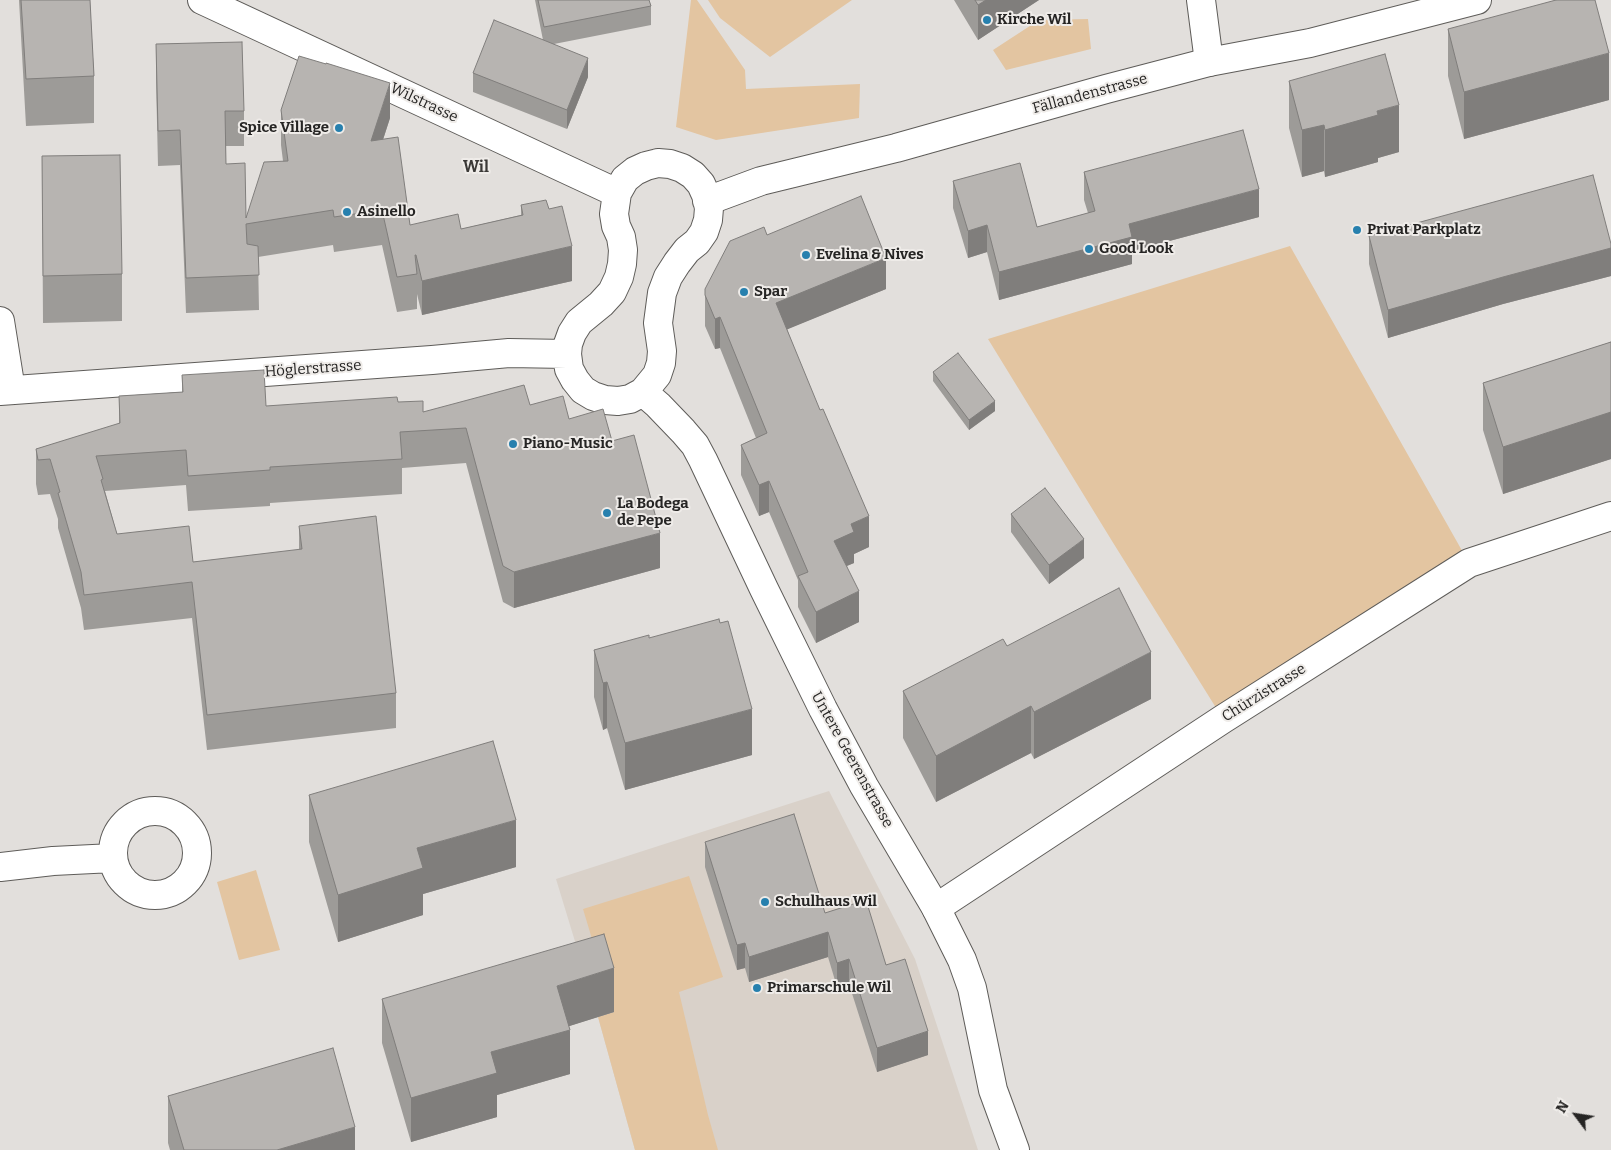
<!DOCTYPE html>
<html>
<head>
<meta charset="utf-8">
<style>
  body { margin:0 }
  #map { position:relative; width:1611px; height:1150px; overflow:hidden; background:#e2dfdc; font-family:Bitter,serif }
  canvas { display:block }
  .north { position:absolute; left:1551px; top:1090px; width:50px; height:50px; -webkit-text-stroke:4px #efece9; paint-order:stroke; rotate:301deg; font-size:14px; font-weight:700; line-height:20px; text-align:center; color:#262524 }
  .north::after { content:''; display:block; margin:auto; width:18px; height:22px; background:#262524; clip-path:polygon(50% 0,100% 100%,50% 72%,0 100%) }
</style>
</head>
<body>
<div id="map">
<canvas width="1611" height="1150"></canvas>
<div class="north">N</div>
</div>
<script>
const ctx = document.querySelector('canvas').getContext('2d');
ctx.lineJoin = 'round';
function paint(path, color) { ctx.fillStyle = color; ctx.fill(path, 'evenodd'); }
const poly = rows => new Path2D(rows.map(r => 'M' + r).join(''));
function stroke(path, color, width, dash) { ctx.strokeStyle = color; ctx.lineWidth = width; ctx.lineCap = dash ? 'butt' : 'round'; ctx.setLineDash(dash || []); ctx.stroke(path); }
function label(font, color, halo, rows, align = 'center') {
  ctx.font = font + ' Bitter,serif'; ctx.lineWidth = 4; ctx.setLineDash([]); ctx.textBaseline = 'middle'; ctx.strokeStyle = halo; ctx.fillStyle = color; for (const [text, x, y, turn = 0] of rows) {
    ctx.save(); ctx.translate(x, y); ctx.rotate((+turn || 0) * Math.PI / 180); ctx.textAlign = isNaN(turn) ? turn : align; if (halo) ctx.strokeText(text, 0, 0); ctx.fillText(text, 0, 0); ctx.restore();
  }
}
const built = poly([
  [829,791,915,959,978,1150,635,1150,598,1017,556,879]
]);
const green = poly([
  [691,0,697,0,745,70,746,89,860,84,859,118,716,140,676,127],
  [708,0,852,0,770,57,720,18],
  [1088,19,1091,49,1006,70,993,50,1039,20],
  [1290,246,1469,563,1223,719,1112,541,988,339],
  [256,870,280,950,239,960,217,882],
  [689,876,723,977,679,992,708,1115,718,1150,635,1150,598,1017,614,1012,583,909]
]);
const street = poly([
  [1201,0,1209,62],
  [0,321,11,390],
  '113 853a42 42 0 1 1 84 0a42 42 0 1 1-84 0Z',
  [0,867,53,861,113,858],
  [936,908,1223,719,1469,563,1611,516]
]);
const secondary = poly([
  [202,0,617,193],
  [658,163,670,164,682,168,693,175,701,184,706,195,709,208,708,220,704,232,697,242,687,250,677,263,668,277,662,293,658,323,662,351,661,363,657,375,643,392,630,399,618,401,605,400,593,396,583,390,575,380,569,369,567,354,568,344,572,333,579,322,601,304,612,292,619,277,622,264,623,250,621,237,616,226,614,214,617,193,625,179,635,171,646,166,658,163],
  [707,201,761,181,896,148,1106,89,1209,62,1310,43,1477,0],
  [0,391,432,360,509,353,567,354],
  [643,392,658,405,683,431,695,445,703,460,764,589,823,709,864,786,936,908,962,960,972,988,993,1090,1015,1150]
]);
const wall = poly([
  [19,0,90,0,94,76,94,123,26,126],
  [535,0,649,0,651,6,651,25,554,44,588,77,567,129,473,92,473,73,543,40],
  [954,0,1039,0,978,40],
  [1448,29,1609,100,1464,139,1448,76],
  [156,44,244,111,244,146,226,146,226,164,246,218,283,161,281,145,281,110,390,118,383,140,410,225,461,229,521,215,521,205,549,209,572,281,422,315,417,294,417,309,397,312,382,245,334,252,333,245,258,257,259,310,186,313,180,165,158,166,156,79],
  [1289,81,1399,152,1378,158,1378,162,1325,177,1324,171,1302,177,1289,128],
  [42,156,122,274,122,321,43,323],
  [1084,172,1259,217,1132,251,1132,264,999,300,987,252,968,258,953,208,953,181,1037,227,1088,213,1084,200],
  [767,235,886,289,787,329,869,547,854,554,854,563,847,566,859,622,816,643,798,607,798,580,769,512,759,516,741,475,741,445,756,438,720,348,715,349,705,326,705,289],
  [1369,236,1611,244,1611,276,1503,304,1388,338,1369,264],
  [1611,342,1611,459,1503,494,1483,430,1483,383],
  [933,372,995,411,969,430,933,381],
  [182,375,266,406,398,402,423,412,530,405,569,419,612,441,660,568,514,608,503,602,466,463,402,468,402,494,270,503,270,506,188,511,186,485,105,491,117,534,193,562,299,550,299,526,396,693,396,728,207,750,192,618,84,630,81,608,58,528,58,519,50,494,38,495,36,484,36,449,119,424,119,396,182,392],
  [1011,514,1084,558,1049,584,1011,532],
  [649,638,752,755,625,790,607,728,603,730,594,697,594,650],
  [1007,646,1151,699,1034,759,1031,753,936,802,903,738,903,691],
  [309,795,516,867,423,894,423,915,338,942,309,842],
  [705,842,825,913,886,965,928,1055,877,1072,849,984,837,987,828,957,749,982,745,968,737,970,705,867],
  [382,999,614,1012,569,1026,570,1074,497,1095,497,1117,411,1142,382,1043],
  [168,1096,355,1150,170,1150,168,1143]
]);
const shadedWall = poly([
  [986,0,1039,0,978,40,978,5],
  [1609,53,1609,100,1464,139,1464,92],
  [588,58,588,77,567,129,567,110],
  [390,83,390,118,371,176,371,141],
  [1399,105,1399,152,1378,158,1378,162,1325,177,1325,130,1377,111],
  [1324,125,1324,171,1302,177,1302,130],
  [1259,189,1259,217,1132,251,1132,264,999,300,999,272,1129,224],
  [987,225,987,252,968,258,968,231],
  [572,246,572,281,422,315,422,281],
  [1611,248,1611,276,1503,304,1388,338,1388,310,1503,277],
  [886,258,886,289,776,334,776,303],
  [720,317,720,348,715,349,715,319],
  [995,401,995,411,969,430,969,420],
  [1611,412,1611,459,1503,494,1503,447],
  [769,481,769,512,759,516,759,485],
  [869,516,869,547,854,554,854,563,834,571,834,541,851,524],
  [660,533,660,568,514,608,514,572],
  [1084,539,1084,558,1049,584,1049,565],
  [859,591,859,622,816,643,816,612],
  [1151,652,1151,699,1034,759,1034,712],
  [607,682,607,728,603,730,603,683],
  [1031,706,1031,753,936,802,936,756],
  [752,709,752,755,625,790,625,743],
  [516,820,516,867,423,894,423,915,338,942,338,895,417,848],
  [828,932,828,957,749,982,749,957],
  [745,943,745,968,737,970,737,945],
  [849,959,849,984,837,987,837,963],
  [614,968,614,1012,557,1030,557,986],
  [570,1030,570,1074,497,1095,497,1117,411,1142,411,1098,491,1052],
  [928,1031,928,1055,877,1072,877,1048],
  [355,1127,355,1150,277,1150]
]);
const building = poly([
  [21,0,90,0,94,76,26,79,21,0],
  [538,0,649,0,651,6,544,27,538,0],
  [975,0,986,0,978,5,975,0],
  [1556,0,1595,0,1609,53,1464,92,1448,29,1556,0],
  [494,20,588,58,567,110,473,73,494,20],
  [242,42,244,111,225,111,226,164,245,163,246,218,264,162,288,161,281,110,299,56,326,64,326,63,390,83,371,141,398,137,410,225,458,214,461,229,523,215,521,205,546,200,549,209,562,206,572,246,422,281,416,255,415,255,417,274,397,277,382,210,334,217,333,210,246,224,247,244,258,246,259,275,186,278,180,130,158,131,156,44,242,42],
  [1385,54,1399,105,1377,111,1378,115,1325,130,1324,125,1302,130,1289,81,1385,54],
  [1243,130,1259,189,1129,224,1132,237,999,272,987,225,968,231,953,181,1020,163,1037,227,1095,211,1084,172,1243,130],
  [120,155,122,274,43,276,42,156,120,155],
  [1593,175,1611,244,1611,248,1503,277,1388,310,1369,236,1593,175],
  [861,196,886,258,776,303,820,410,823,409,869,516,851,524,854,532,834,541,859,591,816,612,798,576,808,572,769,481,759,485,741,445,767,433,720,317,715,319,705,295,705,289,730,241,764,227,767,235,861,196],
  [1611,342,1611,412,1503,447,1483,383,1611,342],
  [958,353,995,401,969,420,933,372,958,353],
  [264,370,266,406,397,397,398,402,423,401,423,412,524,385,530,405,563,396,569,419,603,409,612,441,634,435,660,533,514,572,503,566,466,428,400,432,402,459,270,467,270,470,188,476,186,450,96,456,103,479,101,480,117,534,189,526,193,562,302,549,299,526,376,516,396,693,207,715,192,582,84,595,81,572,58,493,60,492,50,459,38,460,36,449,120,423,119,396,183,392,182,375,264,370],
  [1045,488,1084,539,1049,565,1011,514,1045,488],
  [1119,588,1151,652,1034,712,1031,706,936,756,903,691,1003,639,1007,646,1119,588],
  [719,619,720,623,728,621,752,709,625,743,607,682,603,683,594,650,649,635,649,638,719,619],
  [493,741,516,820,417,848,423,868,338,895,309,795,493,741],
  [794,814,825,913,866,900,886,965,905,959,928,1031,877,1048,849,959,837,963,828,932,749,957,745,943,737,945,705,842,794,814],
  [604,934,614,968,557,986,570,1030,491,1052,497,1073,411,1098,382,999,604,934],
  [333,1048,355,1127,277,1150,184,1150,168,1096,333,1048]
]);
const markers = [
  [987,20,5,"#2780ae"],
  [339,128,5,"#2780ae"],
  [347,212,5,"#2780ae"],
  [1357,230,5,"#2780ae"],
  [1089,249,5,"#2780ae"],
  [806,255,5,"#2780ae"],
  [744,292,5,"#2780ae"],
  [513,444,5,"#2780ae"],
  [607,513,5,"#2780ae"],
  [765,902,5,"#2780ae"],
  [757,988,5,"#2780ae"]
];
const poiNames = [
  ["Kirche Wil",997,20],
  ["Spice Village",329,128,"right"],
  ["Asinello",357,212],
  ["Privat Parkplatz",1367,230],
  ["Good Look",1099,249],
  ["Evelina & Nives",816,255],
  ["Spar",754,292],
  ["Piano-Music",523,444],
  ["La Bodega",617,504],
  ["de Pepe",617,521],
  ["Schulhaus Wil",775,902],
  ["Primarschule Wil",767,988]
];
const streetNames = [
  ["Fällandenstrasse",1090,94,-15],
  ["Wilstrasse",424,103,25],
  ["Höglerstrasse",313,369,-4],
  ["Chürzistrasse",1264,693,-32],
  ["Untere Geerenstrasse",852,760,61]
];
const neighbourhoodNames = [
  ["Wil",476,168]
];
paint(built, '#d9d1c9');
paint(green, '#e3c5a1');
stroke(street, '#5e5c59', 30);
stroke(secondary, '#5e5c59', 30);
stroke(street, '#fff', 28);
stroke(secondary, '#fff', 28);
paint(wall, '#9d9b98');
paint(shadedWall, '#807e7c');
paint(building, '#b7b4b1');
stroke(building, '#807e7c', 1);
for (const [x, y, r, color] of markers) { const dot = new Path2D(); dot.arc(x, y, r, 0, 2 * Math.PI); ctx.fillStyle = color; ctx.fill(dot); stroke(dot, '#efece9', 2); }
label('bold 15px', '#262524', '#efece9', poiNames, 'left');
label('15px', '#262524', '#efece9', streetNames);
label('bold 16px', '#3b3937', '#efece9', neighbourhoodNames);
</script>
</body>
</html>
